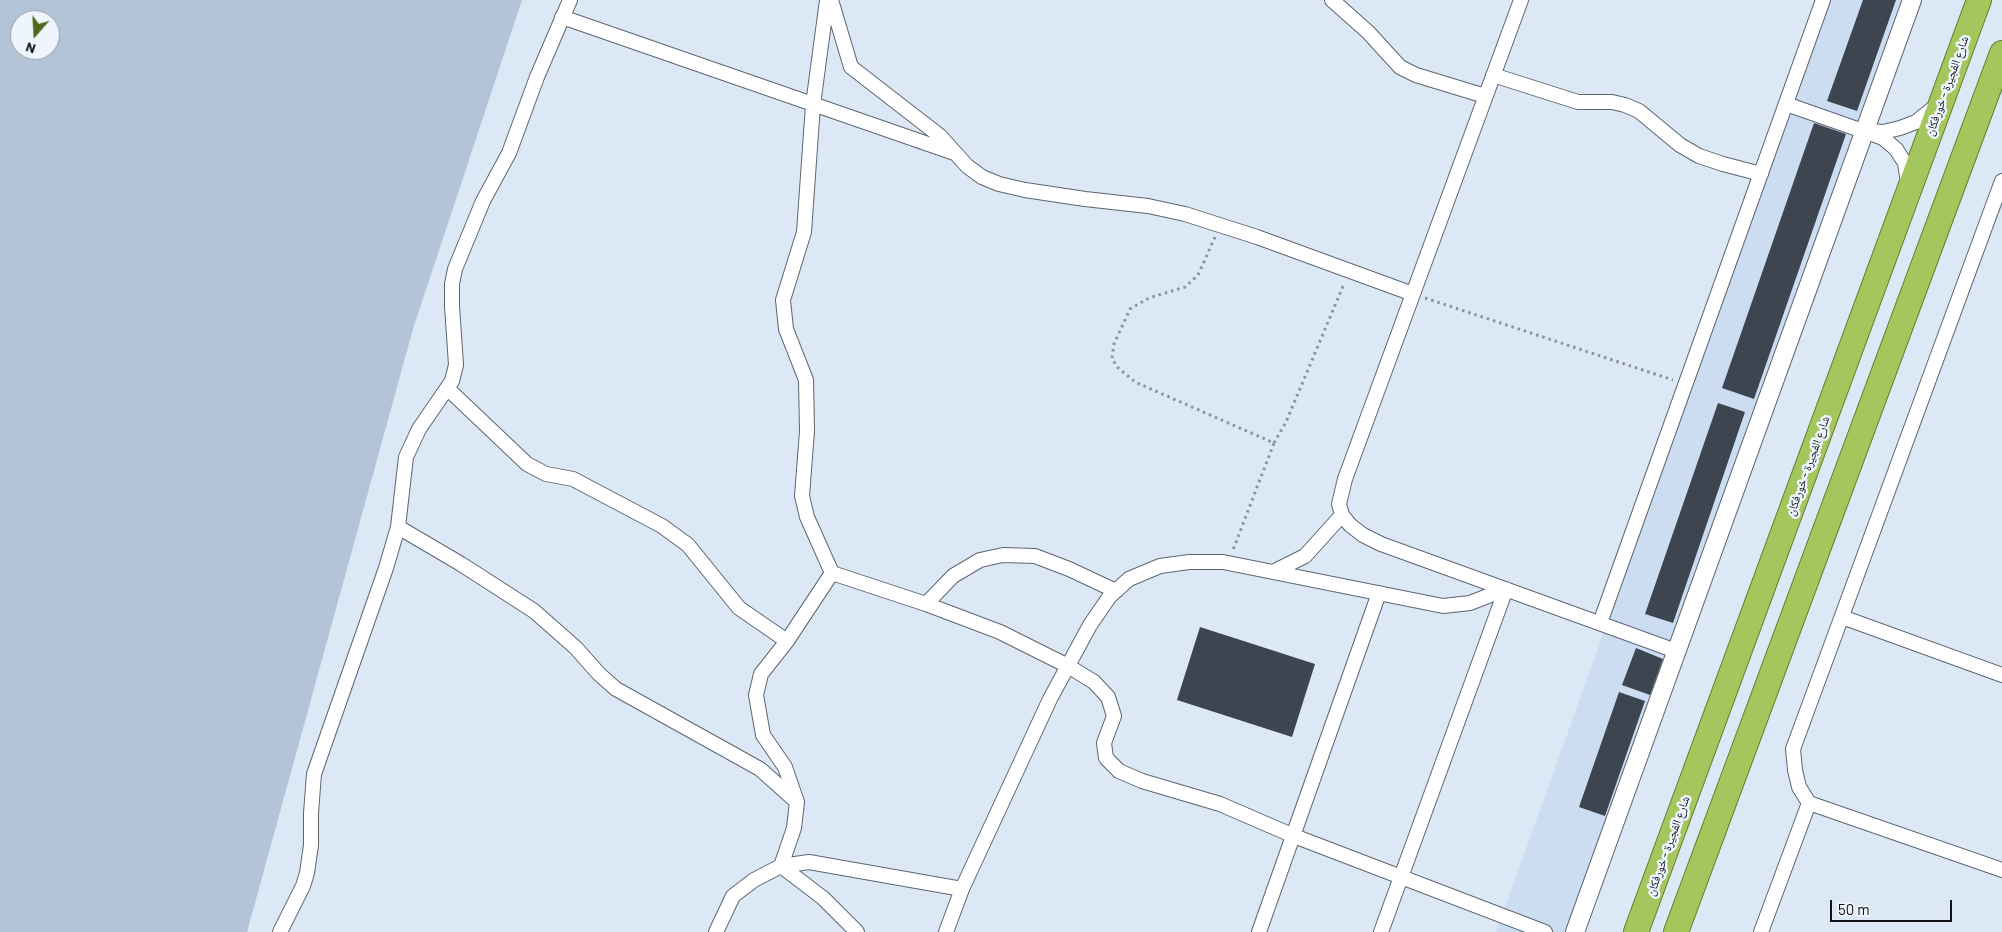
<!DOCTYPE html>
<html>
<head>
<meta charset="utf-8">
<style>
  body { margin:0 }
  #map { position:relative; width:2002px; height:932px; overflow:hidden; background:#dde8f6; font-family:Barlow,sans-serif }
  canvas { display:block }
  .north { position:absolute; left:10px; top:10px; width:50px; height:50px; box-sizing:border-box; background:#eef5fd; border:1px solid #959ba2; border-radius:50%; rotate:199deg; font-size:14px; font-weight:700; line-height:20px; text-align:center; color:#101419 }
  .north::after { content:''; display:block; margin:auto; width:18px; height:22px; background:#4f691a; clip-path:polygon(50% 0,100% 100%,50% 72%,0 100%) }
  .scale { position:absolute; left:1830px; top:900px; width:122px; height:22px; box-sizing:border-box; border:2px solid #101419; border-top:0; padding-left:6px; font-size:15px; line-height:18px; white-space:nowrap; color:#101419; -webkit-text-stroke:4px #eef5fd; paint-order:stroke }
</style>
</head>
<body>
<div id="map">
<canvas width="2002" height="932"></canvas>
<div class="north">N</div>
<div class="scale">50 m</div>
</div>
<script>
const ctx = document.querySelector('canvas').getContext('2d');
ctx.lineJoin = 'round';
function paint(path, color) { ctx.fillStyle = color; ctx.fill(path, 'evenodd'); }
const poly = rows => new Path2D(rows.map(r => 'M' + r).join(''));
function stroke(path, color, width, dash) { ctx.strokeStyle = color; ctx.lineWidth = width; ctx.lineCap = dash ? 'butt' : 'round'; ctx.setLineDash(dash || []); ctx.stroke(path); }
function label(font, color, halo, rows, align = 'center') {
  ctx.font = font + ' Barlow,"Noto Naskh Arabic",sans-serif'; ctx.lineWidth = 5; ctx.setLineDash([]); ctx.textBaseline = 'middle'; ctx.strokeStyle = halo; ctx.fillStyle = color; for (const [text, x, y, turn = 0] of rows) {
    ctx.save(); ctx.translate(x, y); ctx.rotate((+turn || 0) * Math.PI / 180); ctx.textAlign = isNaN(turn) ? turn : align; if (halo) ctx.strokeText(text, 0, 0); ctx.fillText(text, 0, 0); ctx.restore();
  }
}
const built = poly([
  [1831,0,1908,0,1570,932,1496,932]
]);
const green = poly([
  [0,0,522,0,413,329,247,932,0,932],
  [20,20,50,20,50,50,20,50]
]);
const building = poly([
  [1863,0,1896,0,1857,111,1827,101],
  [1814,123,1846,134,1754,399,1722,388],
  [1718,403,1745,412,1673,623,1645,614],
  [1200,627,1315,664,1292,737,1177,700],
  [1636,648,1663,659,1650,695,1622,685],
  [1619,692,1645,701,1605,816,1579,807]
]);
const path = poly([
  [1215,237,1198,275,1185,287,1149,298,1130,309,1114,344,1112,358,1117,367,1135,382,1274,443,1233,550],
  [1425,298,1673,380],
  [1274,443,1286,422,1344,284]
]);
const minor = poly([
  [827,0,813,105,804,232,783,300,786,329,806,380,807,431,802,496,807,517,832,573,926,604,1000,632,1068,666,1094,682,1108,697,1114,716,1104,743,1106,758,1119,771,1142,781,1220,804,1294,836,1545,932],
  [831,0,851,67,940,136,967,166,982,177,999,184,1025,190,1085,199,1148,206,1185,214,1257,237,1413,294],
  [1332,0,1368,32,1400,67,1416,75,1485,96],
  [1521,0,1345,479,1339,504,1342,515,1350,525,1363,535,1381,544,1676,651],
  [562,17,954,153],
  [1493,75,1578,102,1612,102,1625,105,1639,111,1680,145,1699,156,1723,164,1761,174],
  [1786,104,1883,138,1896,149,1905,163,1908,183],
  [1870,131,1883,132,1900,128,1916,122,1936,106],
  [2002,181,1793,749,1795,770,1799,787,1809,803,2002,870],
  [447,388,527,464,546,474,573,479,662,526,688,545,739,608,787,641],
  [398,527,461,564,534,611,576,648,599,674,616,689,760,769,797,802],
  [1273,572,1443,606,1470,603,1506,589],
  [832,573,787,641,761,674,756,695,763,735,785,767,797,802,794,828,781,866,823,898,857,932],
  [926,604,953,576,980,560,1003,555,1035,556,1069,569,1116,591],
  [1842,617,2002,675],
  [1600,623,1823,0],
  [280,932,303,886,307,873,311,845,311,813,314,774,386,568,398,527,406,457,419,429,452,381,456,365,452,306,452,284,455,269,483,201,509,153,537,77,570,0],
  [716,932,733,896,754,880,781,866,809,862,962,889],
  [946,932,962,889,1050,699,1090,625,1110,596,1129,579,1160,566,1189,562,1223,562,1273,572,1305,556,1342,515],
  [1259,932,1379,593],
  [1381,932,1506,589],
  [1761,932,1809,803]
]);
const tertiary = poly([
  [1575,932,1912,0]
]);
const trunk = poly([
  [1636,932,1979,0],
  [1676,932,2002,53]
]);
const streetNames = [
  ["شارع الفجيرة - خورفكان",1947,86,-70],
  ["شارع الفجيرة - خورفكان",1808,466,-70],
  ["شارع الفجيرة - خورفكان",1668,846,-70]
];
paint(built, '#cdddf1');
paint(green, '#b4c4d8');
paint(building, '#3c4550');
stroke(minor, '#5c6672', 16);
stroke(tertiary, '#5c6672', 20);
stroke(trunk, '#627f2a', 26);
stroke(path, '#8a929c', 3, [2.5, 4]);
stroke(minor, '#fff', 14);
stroke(tertiary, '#fff', 18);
stroke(trunk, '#a4c65c', 24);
label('12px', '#101419', '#eef5fd', streetNames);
</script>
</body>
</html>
